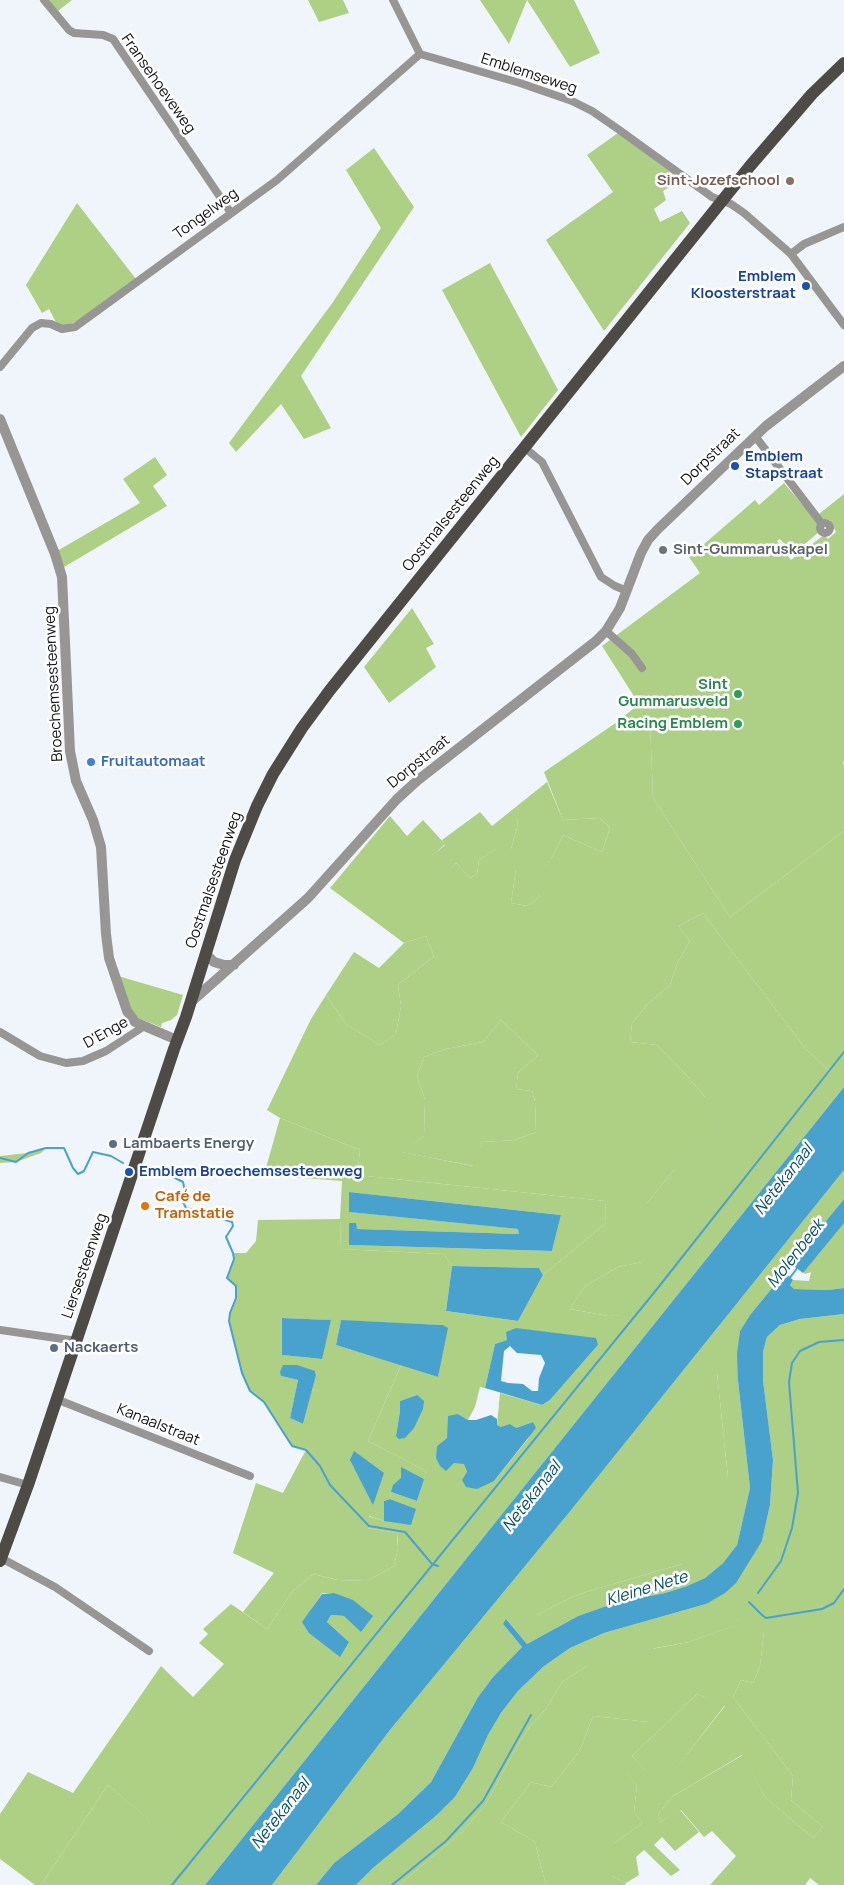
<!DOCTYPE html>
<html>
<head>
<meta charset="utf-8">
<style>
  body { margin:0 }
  canvas { display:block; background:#f0f4fb }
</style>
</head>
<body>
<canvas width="844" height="1885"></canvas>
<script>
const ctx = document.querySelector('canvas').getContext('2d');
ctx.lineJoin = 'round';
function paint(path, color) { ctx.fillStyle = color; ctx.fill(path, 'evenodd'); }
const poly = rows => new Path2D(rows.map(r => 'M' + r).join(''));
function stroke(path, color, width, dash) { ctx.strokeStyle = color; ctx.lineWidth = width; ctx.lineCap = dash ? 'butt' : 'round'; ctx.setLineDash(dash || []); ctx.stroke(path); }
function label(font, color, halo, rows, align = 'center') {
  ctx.font = font + ' Manrope,sans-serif'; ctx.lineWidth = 5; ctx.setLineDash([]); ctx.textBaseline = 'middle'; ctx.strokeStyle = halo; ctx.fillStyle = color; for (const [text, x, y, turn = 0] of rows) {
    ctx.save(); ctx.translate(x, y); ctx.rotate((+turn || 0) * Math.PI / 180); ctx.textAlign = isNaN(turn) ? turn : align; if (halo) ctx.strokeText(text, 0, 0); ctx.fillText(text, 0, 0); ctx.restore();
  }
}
const green = poly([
  [49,0,72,0,58,11],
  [618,133,682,179,663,191,666,200,654,209,660,222,682,211,690,223,604,331,546,240,613,192,587,155],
  [784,483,819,524,819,532,793,554,780,539,777,541,791,560,824,535,828,539,836,532,830,520,823,519,819,514,844,494,844,761,843,763,844,765,844,831,730,917,653,798,650,721,629,733,616,728,617,722,639,704,602,646,700,573,689,557,755,500,759,505],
  [547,782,563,820,600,818,610,828,602,852,563,835,552,857,535,880,540,897,527,906,511,903,516,869,519,806,517,828,511,849,496,849,479,860,477,874,470,878,456,863,444,875,428,859,445,845,442,840,480,812,492,826],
  [703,913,804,1047,829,1071,844,1052,844,1087,205,1885,41,1885,108,1785,195,1858,637,1315,608,1316,570,1309,585,1286,618,1267,642,1262,647,1203,674,1170,705,1097,688,1077,657,1045,630,1042,632,1023,646,1006,670,985,677,964,690,941,678,926],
  [426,936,434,956,398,985,401,1006,396,1034,380,1045,346,1024,326,995,354,952,379,968,404,943],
  [118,976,183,995,177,1015,171,1020,162,1023,161,1027,138,1018,129,1009],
  [501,1020,538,1055,518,1073,516,1089,532,1091,535,1101,536,1132,515,1140,482,1142,474,1166,401,1152,424,1136,425,1100,417,1076,424,1057,446,1049,483,1042],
  [280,1118,360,1150,357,1175,605,1201,606,1223,543,1275,539,1268,452,1266,444,1254,341,1249,340,1219,342,1181,264,1175],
  [349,1192,561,1215,552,1251,349,1245,349,1223,356,1223,356,1229,519,1234,519,1229,350,1212],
  [844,1170,844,1199,750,1315,740,1331,738,1381,750,1488,737,1545,723,1563,705,1578,687,1586,665,1593,615,1603,578,1616,527,1644,507,1620,503,1624,522,1647,493,1677,478,1697,431,1782,398,1814,334,1863,316,1885,272,1885,390,1730,572,1509],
  [717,1373,728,1478,682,1564,589,1591,572,1597,537,1615],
  [844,1211,844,1288,828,1290,794,1289,790,1285,793,1280,809,1281,811,1272,805,1274,798,1268],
  [844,1314,844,1885,819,1885,810,1878,805,1885,710,1885,736,1856,712,1831,704,1837,681,1810,661,1822,658,1814,673,1796,743,1755,765,1797,813,1838,823,1827,791,1800,793,1776,733,1697,741,1680,753,1683,760,1666,764,1631,738,1618,737,1625,689,1642,656,1648,585,1667,562,1682,546,1709,531,1725,518,1744,486,1804,461,1833,399,1885,356,1885,373,1868,437,1815,455,1797,473,1768,488,1735,501,1713,518,1691,543,1667,570,1648,604,1633,706,1604,762,1541,770,1505,773,1460,763,1380,763,1352,767,1337,780,1325,800,1319],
  [331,1320,341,1320,336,1345,401,1365,368,1441,426,1471,424,1479,401,1468,401,1479,391,1492,390,1499,384,1501,384,1521,369,1516,367,1528,397,1533,398,1548,394,1566,367,1581,338,1580,313,1574,292,1592,267,1629,243,1612,274,1573,233,1553,256,1483,283,1493,306,1450,318,1421,319,1391,312,1389],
  [697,1694,725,1705,661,1788,632,1756],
  [593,1716,649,1722,614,1759,637,1785,634,1812,642,1823,615,1843,612,1876,626,1883,625,1885,546,1885,535,1842,501,1822,531,1782,551,1787,580,1750]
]);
const forest = poly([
  [308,0,343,0,349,13,319,22],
  [480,0,574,0,600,53,570,67,527,0,509,44],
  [374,148,414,207,301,376,331,428,304,439,281,404,236,452,229,443,333,302,381,228,346,170],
  [77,203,136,279,77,321,64,327,56,322,49,309,42,313,26,285],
  [490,263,558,390,521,437,442,290],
  [155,457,167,475,153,486,167,506,64,567,57,551,140,503,123,479],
  [412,608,434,644,426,648,436,667,389,703,364,667],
  [650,721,653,798,730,917,844,831,844,1052,829,1071,804,1047,703,913,678,926,690,941,677,964,670,985,646,1006,632,1023,630,1042,657,1045,688,1077,705,1097,709,1114,711,1135,674,1170,647,1203,655,1222,642,1262,618,1267,585,1286,570,1309,608,1316,637,1314,194,1858,108,1785,41,1885,35,1885,0,1859,0,1814,28,1772,73,1793,161,1666,193,1697,224,1664,199,1643,208,1634,203,1629,231,1604,267,1629,292,1592,313,1574,338,1580,367,1581,394,1566,398,1548,398,1541,397,1533,367,1528,364,1515,384,1521,410,1507,390,1499,391,1492,417,1501,426,1471,368,1441,401,1365,438,1377,443,1325,282,1318,282,1355,322,1359,316,1375,315,1371,281,1376,298,1380,290,1418,303,1424,312,1389,319,1391,323,1397,321,1419,306,1450,292,1446,264,1402,250,1391,242,1373,229,1321,230,1313,236,1298,236,1286,227,1278,234,1259,233,1253,246,1253,256,1241,258,1220,340,1219,341,1249,444,1254,452,1266,446,1311,518,1321,543,1275,606,1223,605,1201,357,1175,360,1150,280,1118,267,1110,311,1019,326,995,346,1024,380,1045,396,1034,401,1006,398,985,434,956,426,936,404,943,330,888,390,816,407,836,423,820,445,844,429,859,444,874,456,863,470,878,477,874,479,860,496,849,511,849,517,828,519,803,525,832,516,869,511,903,527,906,540,897,534,880,552,857,563,835,602,852,610,828,600,818,563,820,544,772,617,722,617,728,629,733],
  [501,1020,538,1055,518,1073,516,1089,532,1091,535,1101,536,1132,515,1140,482,1142,473,1166,402,1152,424,1136,425,1100,417,1076,424,1057,446,1049,483,1042],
  [507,1340,598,1345,550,1400,542,1405,500,1393,497,1425,501,1427,516,1428,533,1422,528,1439,494,1481,467,1472,464,1463,454,1463,437,1446,447,1438,458,1414,468,1420,475,1407,480,1387,485,1388,495,1344],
  [417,1395,396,1436,400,1411,400,1401],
  [322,1593,334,1593,344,1616,331,1615,327,1622,349,1642,309,1633,311,1610],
  [46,1148,41,1153,16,1162,0,1163,0,1156,28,1153],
  [717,1373,728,1478,718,1529,701,1551,682,1564,589,1591,572,1597,537,1615,529,1613,516,1599,696,1374],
  [774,1582,775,1591,785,1598,795,1598,764,1631,760,1666,753,1683,741,1680,733,1697,793,1776,791,1800,823,1827,813,1838,765,1797,742,1755,673,1796,658,1814,661,1822,680,1810,699,1832,675,1851,662,1837,654,1845,680,1870,671,1876,644,1850,636,1857,639,1875,626,1883,612,1876,602,1862,615,1843,642,1823,634,1812,637,1785,613,1759,648,1722,593,1716,580,1750,551,1787,531,1782,501,1822,535,1842,546,1885,399,1885,461,1833,486,1804,518,1744,531,1725,546,1709,562,1682,585,1667,614,1656,689,1642,736,1625,738,1618,745,1608],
  [697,1694,725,1706,661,1787,632,1756]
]);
const water = poly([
  [844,1087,844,1170,572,1509,390,1730,272,1885,205,1885],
  [349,1192,561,1215,552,1251,349,1245,349,1223,356,1223,357,1229,519,1234,518,1229,349,1212],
  [844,1199,844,1223,803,1273,791,1264],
  [452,1266,539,1268,543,1275,518,1321,446,1311],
  [785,1272,793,1280,790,1285,794,1289,828,1290,844,1288,844,1314,800,1319,780,1325,767,1337,763,1352,763,1380,773,1460,770,1505,762,1541,736,1583,725,1593,706,1604,604,1633,570,1648,543,1667,518,1691,501,1713,488,1735,473,1768,455,1797,437,1815,373,1868,356,1885,316,1885,334,1863,398,1814,431,1782,478,1697,493,1677,522,1647,503,1624,506,1619,527,1644,578,1616,615,1603,665,1593,687,1586,705,1578,723,1563,737,1545,750,1488,738,1381,737,1354,740,1331,750,1315],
  [282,1318,331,1320,322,1359,282,1355],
  [341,1320,443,1325,448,1328,438,1377,336,1345],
  [516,1328,596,1338,598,1345,550,1400,542,1405,485,1388,495,1344,507,1340,506,1332],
  [510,1346,517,1353,541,1355,545,1363,539,1378,538,1391,532,1391,523,1384,508,1383,501,1381,504,1351],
  [283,1365,297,1365,315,1371,316,1375,303,1424,290,1418,298,1380,281,1376,280,1372],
  [417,1395,424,1401,423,1409,414,1428,405,1438,399,1439,396,1436,400,1411,400,1401],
  [458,1414,468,1420,476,1420,491,1415,497,1419,497,1425,501,1427,510,1424,516,1428,533,1422,536,1428,494,1481,477,1489,466,1487,462,1480,467,1472,464,1464,454,1463,446,1471,440,1466,436,1458,437,1446,447,1438,448,1416],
  [354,1451,384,1473,373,1505,350,1460],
  [401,1467,424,1479,417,1501,391,1492,393,1485,401,1478],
  [390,1499,416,1509,411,1525,384,1521,384,1501],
  [334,1593,353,1600,373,1616,361,1632,344,1616,331,1615,327,1622,349,1642,340,1657,309,1633,302,1622,322,1594]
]);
const stream = poly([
  [0,1158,16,1162,28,1153,46,1148,64,1148,73,1168,78,1174,84,1171,93,1152,111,1156,123,1163],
  [149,1172,163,1172,183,1182,185,1192,183,1202,186,1208,232,1222,233,1226,226,1237,233,1253,234,1259,227,1278,236,1286,236,1298,230,1313,229,1321,242,1373,250,1391,264,1402,292,1446,306,1450,320,1466,330,1485,369,1526,405,1532,432,1564,438,1566],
  [789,1279,798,1267],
  [758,1593,781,1561,792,1528,798,1493,789,1382,792,1363,800,1351,819,1342,844,1340],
  [749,1602,762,1615,766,1618,822,1609,834,1603,844,1589],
  [172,1885,657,1289,844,1052],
  [392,1885,446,1841,483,1801,531,1715]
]);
const minor = poly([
  [44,0,69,30,74,33,103,35,113,39,231,213],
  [393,0,420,54,520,83,572,101,592,111,618,129,712,197,731,204,744,213,791,254,844,325],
  [791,254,804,244,844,227],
  [0,367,32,328,41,323,51,324,62,329,75,327,277,180,420,54],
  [755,436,822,524],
  [525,448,542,462,601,577,615,586,627,591],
  '820 528a5 5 0 1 1 10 0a5 5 0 1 1-10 0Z',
  [606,631,632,654,642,668],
  [0,1032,40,1056,66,1063,83,1061,106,1051,143,1027],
  [0,1330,77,1341],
  [56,1399,250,1476],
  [0,1477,28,1485],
  [1,1558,55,1587,149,1651]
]);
const tertiary = poly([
  [0,419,55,554,62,577,70,751,76,781,93,820,101,847,106,934,109,958,127,1011,135,1022,177,1040],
  [206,954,214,962,224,965,234,965],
  [191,1002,308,898,397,799,418,780,596,641,606,631,620,608,641,553,648,540,658,529,766,426,844,366]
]);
const primary = poly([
  [0,1561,28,1485,174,1049,186,1017,235,860,257,806,273,774,302,728,330,690,750,166,812,94,844,63]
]);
const markers = [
  [790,181,5,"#8d6e63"],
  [806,286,5,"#1a4fb4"],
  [735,466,5,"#1a4fb4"],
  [663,550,5,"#6b7280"],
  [738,694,5,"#2e9e5b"],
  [738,724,5,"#2e9e5b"],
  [91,762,5,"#3f7fe0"],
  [113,1144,5,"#5c6f8a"],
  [129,1172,5,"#1a4fb4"],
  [145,1206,5,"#e8710a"],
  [54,1348,5,"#5c6f8a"]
];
const streetNames = [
  ["Emblemseweg",529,74,18],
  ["Fransehoeveweg",158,84,55],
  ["Tongelweg",206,214,-36],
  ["Dorpstraat",711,457,-44],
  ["Oostmalsesteenweg",451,514,-51],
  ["Broechemsesteenweg",54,684,-93],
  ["Dorpstraat",419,762,-39],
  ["Oostmalsesteenweg",214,880,-71],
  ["D'Enge",106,1033,-29],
  ["Liersesteenweg",85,1266,-71],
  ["Kanaalstraat",158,1425,22]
];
const educationNames = [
  ["Sint-Jozefschool",780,181]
];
const transitNames = [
  ["Emblem",796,277,"right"],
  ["Kloosterstraat",796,294,"right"],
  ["Emblem",745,457],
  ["Stapstraat",745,474],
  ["Emblem Broechemsesteenweg",139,1172]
];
const worshipNames = [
  ["Sint-Gummaruskapel",673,550]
];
const leisureNames = [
  ["Sint",728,685],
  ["Gummarusveld",728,702],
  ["Racing Emblem",728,724]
];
const shopNames = [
  ["Fruitautomaat",101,762]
];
const serviceNames = [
  ["Lambaerts Energy",123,1144],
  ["Nackaerts",64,1348]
];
const foodNames = [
  ["Café de",155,1197],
  ["Tramstatie",155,1214]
];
const waterNames = [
  ["Netekanaal",784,1180,-52],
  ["Molenbeek",796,1254,-52],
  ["Netekanaal",532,1497,-52],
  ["Kleine Nete",647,1589,-17],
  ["Netekanaal",281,1814,-52]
];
paint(green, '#adcf86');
paint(forest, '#add085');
paint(water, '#49a2ce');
stroke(stream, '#49a2ce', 2);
stroke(minor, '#989694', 8);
stroke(tertiary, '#989694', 10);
stroke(primary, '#4e4b47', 12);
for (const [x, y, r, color] of markers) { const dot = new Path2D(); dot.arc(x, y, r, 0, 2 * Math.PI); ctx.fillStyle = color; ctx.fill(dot); stroke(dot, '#fff', 2); }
label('15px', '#0f1012', '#fff', streetNames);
label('bold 15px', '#785e54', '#fff', educationNames, 'right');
label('bold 15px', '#164399', '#fff', transitNames, 'left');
label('bold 15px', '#5b616d', '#fff', worshipNames, 'left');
label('bold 15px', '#27864d', '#fff', leisureNames, 'right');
label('bold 15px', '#366cbe', '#fff', shopNames, 'left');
label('bold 15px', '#4e5e75', '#fff', serviceNames, 'left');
label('bold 15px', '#c56008', '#fff', foodNames, 'left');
label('italic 16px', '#004e6b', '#fff', waterNames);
</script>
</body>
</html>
